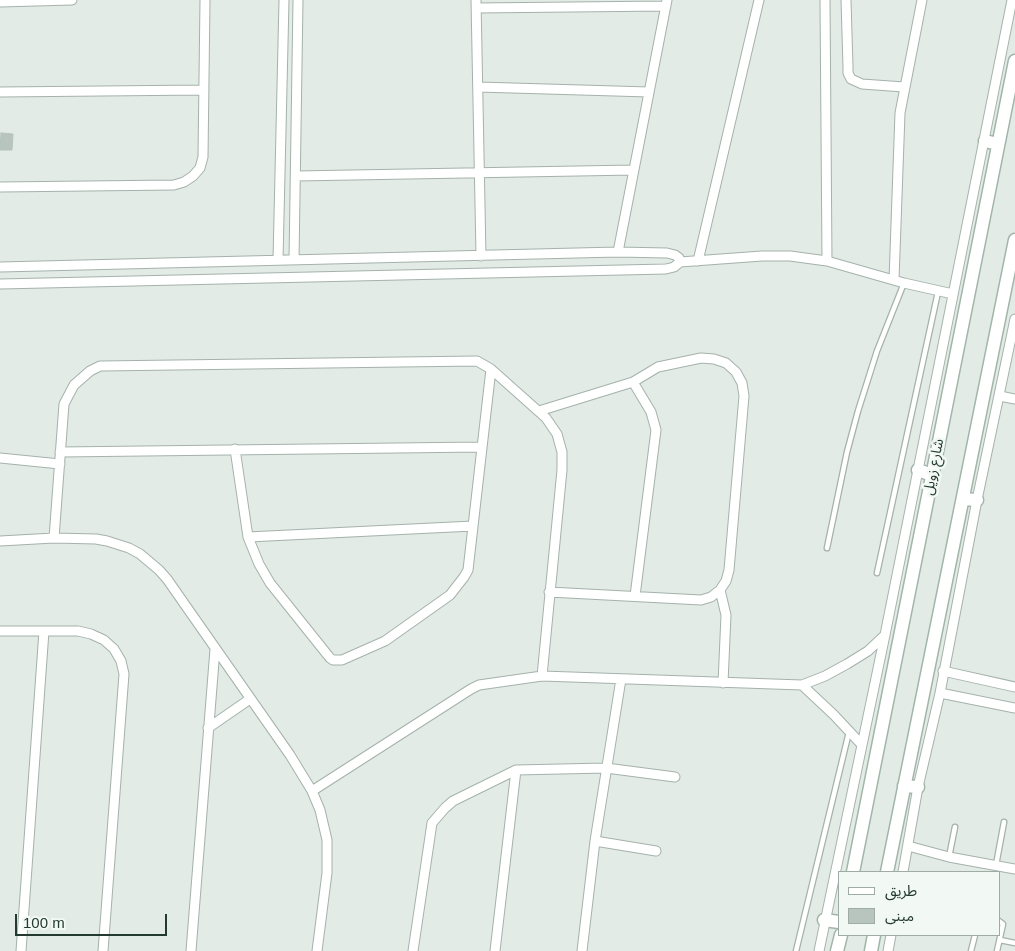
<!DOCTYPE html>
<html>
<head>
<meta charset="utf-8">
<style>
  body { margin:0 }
  #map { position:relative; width:1015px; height:951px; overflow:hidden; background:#e2ebe5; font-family:Helvetica,"Noto Sans Arabic",sans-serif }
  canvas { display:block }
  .legend { position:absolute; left:838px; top:871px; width:162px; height:65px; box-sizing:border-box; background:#f2f8f4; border:1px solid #9faca6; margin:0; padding:6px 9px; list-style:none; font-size:15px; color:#233a30 }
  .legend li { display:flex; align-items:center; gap:10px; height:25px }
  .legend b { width:25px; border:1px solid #9faca6 }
  .scale { position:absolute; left:15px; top:914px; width:152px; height:22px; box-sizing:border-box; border:2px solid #233a30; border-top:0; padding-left:6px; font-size:15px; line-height:18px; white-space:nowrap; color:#233a30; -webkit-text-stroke:4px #f2f8f4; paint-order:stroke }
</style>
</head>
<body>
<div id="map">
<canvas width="1015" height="951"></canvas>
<ul class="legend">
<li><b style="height:6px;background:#fff"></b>طريق</li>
<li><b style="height:14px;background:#b7c5be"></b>مبنى</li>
</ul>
<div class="scale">100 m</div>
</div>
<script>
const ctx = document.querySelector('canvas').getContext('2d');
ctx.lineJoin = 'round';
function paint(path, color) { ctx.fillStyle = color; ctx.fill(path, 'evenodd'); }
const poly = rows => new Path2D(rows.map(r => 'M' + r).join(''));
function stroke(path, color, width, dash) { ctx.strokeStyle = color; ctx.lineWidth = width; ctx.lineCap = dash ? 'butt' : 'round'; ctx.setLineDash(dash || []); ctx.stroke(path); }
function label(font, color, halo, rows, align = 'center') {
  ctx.font = font + ' Helvetica,"Noto Sans Arabic",sans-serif'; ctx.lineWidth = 5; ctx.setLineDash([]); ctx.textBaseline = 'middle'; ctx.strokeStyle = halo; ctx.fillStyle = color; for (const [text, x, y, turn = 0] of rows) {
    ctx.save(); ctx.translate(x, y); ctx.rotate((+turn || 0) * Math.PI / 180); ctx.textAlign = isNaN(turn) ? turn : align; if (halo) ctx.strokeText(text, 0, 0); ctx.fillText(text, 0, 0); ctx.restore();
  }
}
const building = poly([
  [1,133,13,134,12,150,0,150,1,133]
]);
const service = poly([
  [827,548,847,452,858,411,877,351,904,283],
  [877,573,938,292],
  [949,857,955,827],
  [996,865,1004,822],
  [1000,940,1015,943],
  [796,951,849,732],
  [971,951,975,935],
  [997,951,1003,924,999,921]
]);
const minor = poly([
  [476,0,481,256],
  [825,0,827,261],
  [846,0,848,67,848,73,851,79,862,84,904,87],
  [0,2,72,0],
  [477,8,666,6],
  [478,87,649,92],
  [0,92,204,90],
  [296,176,634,170],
  [0,187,174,185,184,182,193,176,200,168,203,157,205,0],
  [618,252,667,0],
  [278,260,284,0],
  [294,260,298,0],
  [698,261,759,0],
  [0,267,618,252,667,253,675,255,679,258,680,262],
  [894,280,900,113,922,0],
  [0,284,666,269,674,267,680,262,762,256,790,256,827,261,904,283,953,294],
  [633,382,651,412,656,430,635,596],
  [1000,396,1015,399],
  [539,411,633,382,658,367,701,358,714,359,726,363,736,372,742,383,744,396,729,570,726,581,720,590,711,597,701,600,549,592],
  [235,449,248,537,259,564,270,583,330,658,333,660,342,660,385,641,450,595,464,577,468,570,491,369],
  [60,452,481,447],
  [0,458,60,464],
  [248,537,473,526],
  [54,538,64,404,74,385,90,371,100,366,477,361,491,369,546,418,557,434,562,452,562,470,542,676],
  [0,541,54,538,96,539,107,541,129,548,140,554,159,570,167,579,290,755,312,791,320,810,327,840,327,873,317,951],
  [720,590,726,615,723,683],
  [0,631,78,631,91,634,104,640,114,649,121,661,124,674,103,951],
  [943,671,1015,687],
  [802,685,834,715,862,745],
  [940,693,1015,708],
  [208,728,250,699],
  [312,791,471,689,479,685,542,676,802,685,825,676,847,664,868,651,885,635],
  [595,841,656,851],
  [908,846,949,857,1015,869],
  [903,872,918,787,940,693,977,500,1015,319],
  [21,951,44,631],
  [191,951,215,649],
  [413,951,432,823,445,808,453,801,516,770,606,768,675,777],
  [495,951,516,770],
  [582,951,595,841,621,679],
  [819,951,885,635,1012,0],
  [888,951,891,935]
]);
const secondary = poly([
  [985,141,998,144],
  [918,470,932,475],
  [963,499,977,500],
  [904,786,918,787],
  [853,872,1015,61],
  [887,872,1015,240],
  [824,920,839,922],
  [837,951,841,935],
  [871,951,874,935]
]);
const streetNames = [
  ["شارع زويل",934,467,-79]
];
paint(building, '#b7c5be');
stroke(building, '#b5c4bb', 1);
stroke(service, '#a5b2ab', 7);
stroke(minor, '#a5b2ab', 11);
stroke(secondary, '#a1b5ab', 15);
stroke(service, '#fff', 4.5);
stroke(minor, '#fff', 9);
stroke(secondary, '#fff', 12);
label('14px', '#233a30', '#f2f8f4', streetNames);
</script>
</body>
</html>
